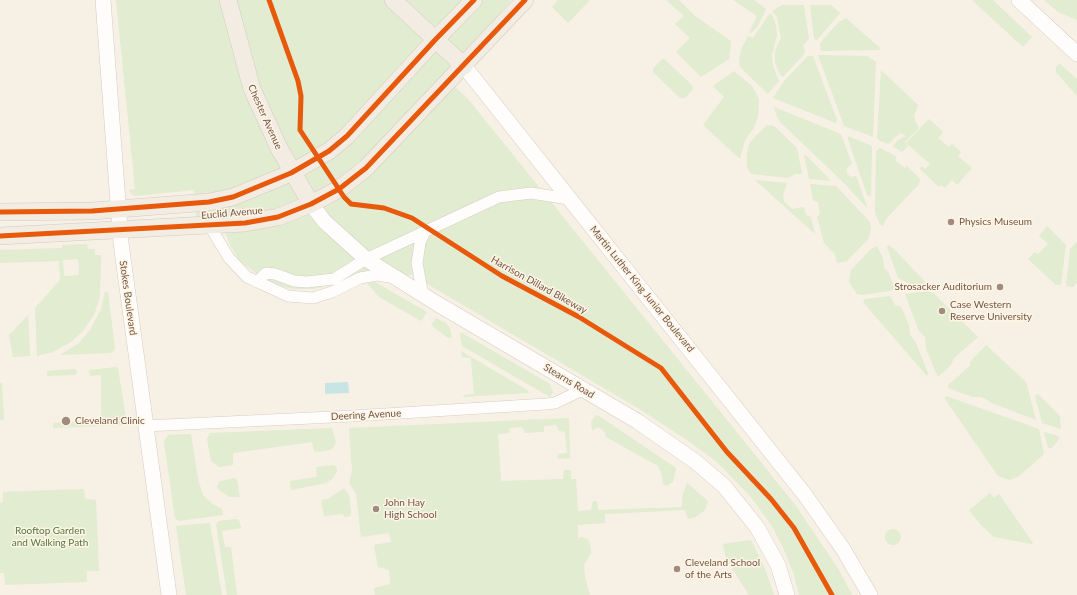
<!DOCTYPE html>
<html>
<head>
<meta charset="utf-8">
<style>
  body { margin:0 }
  canvas { display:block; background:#f6f0e5 }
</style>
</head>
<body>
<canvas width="1077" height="595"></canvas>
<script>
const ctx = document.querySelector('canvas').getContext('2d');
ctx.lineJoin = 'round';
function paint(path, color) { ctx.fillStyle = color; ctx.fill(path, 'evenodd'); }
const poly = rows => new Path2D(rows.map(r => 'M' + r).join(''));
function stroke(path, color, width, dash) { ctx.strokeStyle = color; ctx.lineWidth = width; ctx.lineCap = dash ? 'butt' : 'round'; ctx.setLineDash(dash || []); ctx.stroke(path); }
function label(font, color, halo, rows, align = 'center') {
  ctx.font = font + ' Lato,sans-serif'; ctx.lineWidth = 3; ctx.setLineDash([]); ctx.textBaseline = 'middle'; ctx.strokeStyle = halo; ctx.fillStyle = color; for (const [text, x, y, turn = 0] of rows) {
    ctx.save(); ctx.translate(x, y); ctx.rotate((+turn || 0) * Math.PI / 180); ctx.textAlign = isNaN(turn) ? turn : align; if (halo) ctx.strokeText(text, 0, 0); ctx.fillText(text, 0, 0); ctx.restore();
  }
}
const green = poly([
  [116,0,511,0,476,44,442,75,468,99,752,451,796,506,839,570,852,595,799,595,794,575,785,552,772,526,750,496,717,462,687,440,641,410,412,275,344,279,334,284,313,289,294,289,275,285,257,274,240,261,230,245,220,217,196,218,194,190,135,196,130,193,129,190,135,189],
  [558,0,590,0,568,23,552,7],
  [666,0,679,0,695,16,731,41,729,59,701,77,676,52,690,38,675,24,684,16],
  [733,0,754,0,766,9,758,26,751,33,749,33,757,16],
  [972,0,993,0,1032,37,1023,47],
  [1044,0,1077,0,1077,20,1058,12],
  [782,5,804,5,809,39,803,45,805,53,783,77,780,75,775,63,775,51,781,38,777,17,772,11],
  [810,5,831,5,840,13,817,40,814,39],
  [770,13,773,16,776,26,777,35,772,55,773,66,779,81,768,94,740,67,739,61,741,50,748,36,753,38],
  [846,18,880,48,879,50,821,51,820,43,839,22],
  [818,55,867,56,876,62,873,137,844,126],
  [808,56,813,56,837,120,836,123,773,98,784,81],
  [662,59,664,59,692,85,693,89,685,98,680,98,653,72,653,69],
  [1060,64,1077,79,1077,96,1056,72,1056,66],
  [881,70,918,105,914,116,915,121,919,128,905,142,908,146,902,152,893,146,898,140,906,136,901,133,895,137,889,144,880,141,877,138],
  [734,71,753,87,759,99,758,116,754,128,745,140,740,159,703,125,724,97,713,86],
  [774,107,841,134,852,164,847,168,847,174,852,177,856,176,868,209,841,180,781,123,777,117],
  [929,119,943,132,938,138,949,147,952,144,961,152,958,156,972,168,957,185,952,180,945,188,941,185,939,187,920,169,922,166,925,169,930,164,906,143],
  [767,125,774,126,797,148,802,174,795,174,788,178,752,174,749,171,747,167,747,153,750,142],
  [848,136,872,146,871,196,867,195,848,139],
  [880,148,897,157,895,160,905,168,907,166,920,179,919,184,886,219,883,226,880,224,875,213,876,151],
  [804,155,806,155,831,181,809,179],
  [755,180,787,183,783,195,784,201,792,209,804,207,806,215,811,217,815,234],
  [810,184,836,186,870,222,871,229,868,239,847,261,837,263,835,254,824,243,817,217,820,214,818,202,813,200],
  [1047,226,1066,245,1061,285,1056,285,1028,259,1035,252,1038,254,1048,244,1039,236],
  [1077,242,1077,282,1073,287,1066,286,1070,249],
  [87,244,88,249,95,249,95,255,101,255,100,297,94,315,83,331,71,342,53,352,37,356,35,308,60,280,59,261,0,263,0,250,62,248,62,245],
  [78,259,79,275,64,276,63,260],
  [889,245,896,251,926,283,926,287,911,290,906,282,898,278,887,247],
  [877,246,883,258,884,268,889,273,895,290,863,295,857,294,849,282,851,270,871,249],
  [375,282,427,312,421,321,379,297,367,283],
  [927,291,932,292,978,337,954,358,951,365,938,377,926,349,925,337,919,331,905,294],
  [105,292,108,292,115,349,111,353,60,355,79,343,90,330,101,309],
  [890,296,895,305,901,307,909,325,910,335,915,341,928,373,927,376,863,302,865,299],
  [28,315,30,356,13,357,9,335],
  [436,318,446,323,450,329,452,337,448,338,431,325],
  [460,333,462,333,550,384,553,392,550,397,462,346],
  [986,345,1026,382,1036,420,992,403,982,397,973,397,948,388,948,385,970,366,970,362],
  [461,351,527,390,529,393,463,397,464,395,474,394,471,358,462,357],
  [116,367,118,368,127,425,53,428,53,423,101,420,101,375,90,376,89,370],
  [75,369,77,371,76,375,47,376,47,371],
  [0,383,2,383,4,420,0,420],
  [1038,394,1060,416,1061,429,1042,423,1035,396],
  [946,396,1039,429,1044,454,1018,477,1009,480,998,476,945,399],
  [595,415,599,416,676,468,673,482,667,486,663,484,662,475,658,466,606,437,605,432,598,427,592,431,591,422],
  [569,418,570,458,559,459,557,457,559,454,567,453,565,432,559,431,556,425,544,426,544,431,542,432,525,433,522,427,510,428,509,433,498,434,501,481,563,479,564,470,571,470,571,479,576,479,578,511,591,510,593,501,597,501,598,510,682,507,682,497,687,483,708,501,705,510,694,518,688,519,685,510,605,514,605,523,578,525,578,538,582,537,588,539,591,548,591,553,584,565,585,578,590,595,375,595,374,588,390,584,389,570,378,567,374,545,391,542,389,533,361,537,356,494,349,483,352,471,349,428],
  [332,428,336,442,334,447,330,450,316,452,314,451,312,442,233,453,233,465,219,467,211,461,207,439,210,433],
  [1044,432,1058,436,1059,439,1052,448,1048,448],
  [191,434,198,479,203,495,211,503,222,509,223,515,179,521,175,518,164,442,168,435],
  [332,465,336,466,337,471,333,478,326,483,291,490,290,481,317,477,316,467],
  [235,478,237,480,240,497,229,497,218,489,217,486,220,481],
  [344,488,349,495,351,513,350,516,344,517,343,514,324,516,321,500,328,499],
  [84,489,85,499,96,500,99,571,87,571,87,582,5,585,4,573,0,573,0,503,3,502,3,492],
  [990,493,994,498,999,494,1033,543,1032,544,994,537,981,525,969,510],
  [236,519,239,520,241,528,222,531,225,547,231,547,237,595,227,595,216,524,219,521],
  [210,523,222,595,186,595,176,526],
  '885 537a8 8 0 1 1 16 0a8 8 0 1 1-16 0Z',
  [751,540,766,571,774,595,749,595,726,559,723,544]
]);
const water = poly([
  [348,382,349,393,325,394,325,383]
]);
const street = poly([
  [209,225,229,258,247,277,288,296,313,298,332,292,360,278,377,275,390,277],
  [257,282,266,273,275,274,294,281,307,282,334,279,366,259,499,197,531,193,569,199],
  [423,296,417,263,420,243,425,231],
  [145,426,353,416,546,404,555,403,584,389]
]);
const secondary = poly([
  [103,0,121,243,169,595],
  [1019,0,1077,54],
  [464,66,805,495,843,549,870,595],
  [311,204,324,221,366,259,436,303,637,421,696,462,724,486,757,527,778,565,787,595]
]);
const primary = poly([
  [228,0,252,89,279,148,311,204],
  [393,0,464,66],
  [0,212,92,211,209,202,233,197,291,173,329,151,347,136,435,40,474,0],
  [0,236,245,223,278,217,311,204,339,189,366,168,525,0]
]);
const cycleway = poly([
  [269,0,298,81,301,96,300,130,344,197,351,204,384,208,412,218,502,276,579,317,661,368,727,452,771,499,794,528,832,595],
  [0,212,92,211,209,202,233,197,291,173,329,151,347,136,435,40,474,0],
  [0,236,245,223,278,217,311,204,339,189,366,168,525,0]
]);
const markers = [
  [951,222,4,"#a08c7e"],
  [1000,287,4,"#a08c7e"],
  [942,311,4,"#a08c7e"],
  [66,421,5,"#a08c7e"],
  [376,509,4,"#a08c7e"],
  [677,569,4,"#a08c7e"]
];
const streetNames = [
  ["Chester Avenue",265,117,66],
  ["Euclid Avenue",232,213,-5],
  ["Harrison Dillard Bikeway",539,285,29],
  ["Martin Luther King Junior Boulevard",642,289,51],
  ["Stokes Boulevard",128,298,82],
  ["Stearns Road",569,381,31],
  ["Deering Avenue",366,415,-3]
];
const poiNames = [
  ["Physics Museum",959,222],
  ["Strosacker Auditorium",992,287,"right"],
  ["Case Western",950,305],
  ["Reserve University",950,317],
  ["Cleveland Clinic",75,421],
  ["John Hay",384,503],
  ["High School",384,515],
  ["Cleveland School",685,563],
  ["of the Arts",685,575]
];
const parkNames = [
  ["Rooftop Garden",50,531],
  ["and Walking Path",50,543]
];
paint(green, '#e1ecd0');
paint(water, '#c8e4e5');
stroke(street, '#d7cdc4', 12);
stroke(secondary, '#d6cbc2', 16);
stroke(primary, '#d5cbc3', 18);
stroke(street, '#fefdfb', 11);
stroke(secondary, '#fefdfb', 15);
stroke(primary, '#f2ece2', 17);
stroke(cycleway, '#e8590c', 5);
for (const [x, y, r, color] of markers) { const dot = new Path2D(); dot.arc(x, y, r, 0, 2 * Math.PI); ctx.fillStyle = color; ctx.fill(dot); stroke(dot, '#fff5e5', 1.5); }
label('10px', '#725647', '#fff5e5', streetNames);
label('10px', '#725647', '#fff5e5', poiNames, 'left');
label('10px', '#51783f', '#fff5e5', parkNames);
</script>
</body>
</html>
